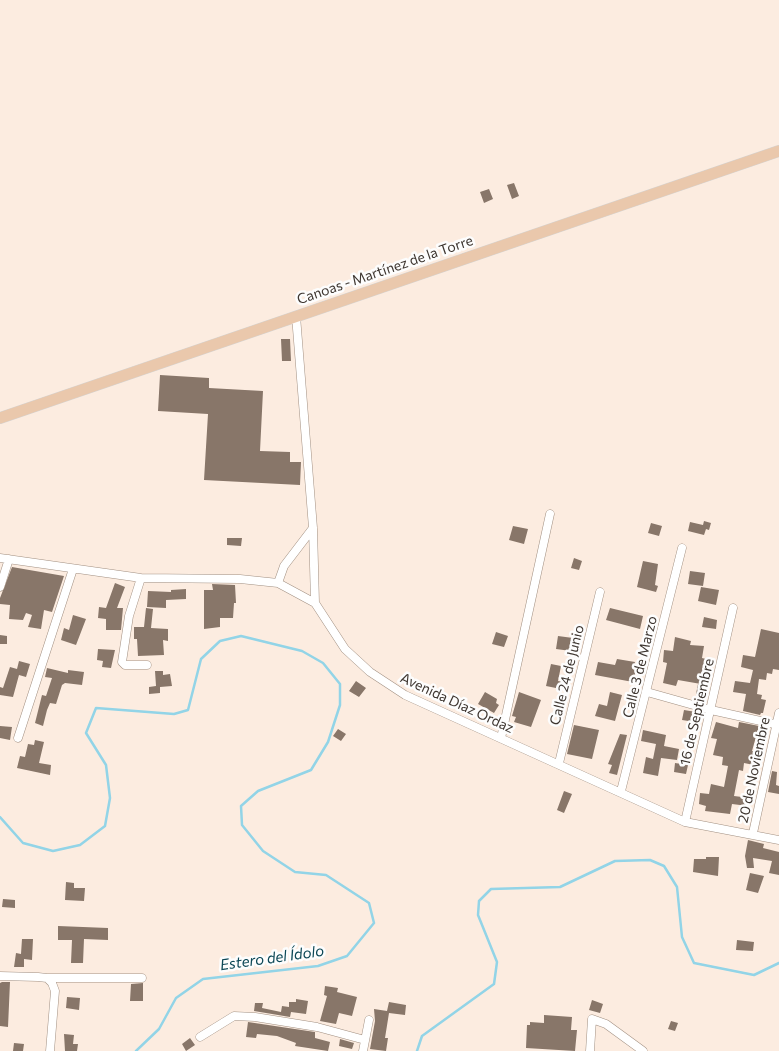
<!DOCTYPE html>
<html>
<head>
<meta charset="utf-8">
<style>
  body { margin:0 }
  canvas { display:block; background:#fcece0 }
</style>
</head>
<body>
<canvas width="779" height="1051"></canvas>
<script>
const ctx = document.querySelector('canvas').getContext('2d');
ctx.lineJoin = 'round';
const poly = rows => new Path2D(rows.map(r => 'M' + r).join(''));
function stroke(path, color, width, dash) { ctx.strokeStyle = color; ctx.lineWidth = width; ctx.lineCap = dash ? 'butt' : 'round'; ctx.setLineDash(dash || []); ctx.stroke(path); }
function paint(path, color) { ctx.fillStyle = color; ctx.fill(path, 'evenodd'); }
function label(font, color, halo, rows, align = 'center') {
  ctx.font = font + ' Commissioner,sans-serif'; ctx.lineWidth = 5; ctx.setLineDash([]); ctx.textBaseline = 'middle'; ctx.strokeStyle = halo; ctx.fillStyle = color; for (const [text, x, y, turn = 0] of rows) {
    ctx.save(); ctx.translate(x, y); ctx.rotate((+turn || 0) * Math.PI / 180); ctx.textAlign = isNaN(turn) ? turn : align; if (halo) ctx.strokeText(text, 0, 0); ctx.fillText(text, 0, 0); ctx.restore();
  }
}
const stream = poly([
  [0,817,23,843,53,851,80,845,105,826,110,798,106,765,86,733,96,708,174,714,188,710,201,659,220,641,241,636,302,651,323,663,340,684,340,705,328,742,311,770,258,791,241,806,242,825,263,851,295,872,326,875,369,903,374,923,347,956,318,966,203,979,176,998,159,1029,136,1051],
  [417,1051,422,1036,494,984,497,962,478,915,479,901,491,889,560,887,615,861,650,860,664,866,677,887,682,937,694,963,754,975,779,963]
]);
const building = poly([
  [514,183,519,196,512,199,507,185],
  [489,189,493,199,484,203,480,192],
  [281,339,290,339,291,361,282,361],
  [160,375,209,378,209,388,263,391,260,451,290,452,290,462,301,462,300,485,204,480,208,414,158,411],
  [704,521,711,523,709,530,706,529,704,535,688,531,690,522,703,525],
  [651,523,662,526,659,536,648,533],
  [513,526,528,529,524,544,509,540],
  [227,538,242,538,241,546,227,545],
  [574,558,582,561,579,570,571,568],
  [643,561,658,564,655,585,658,586,656,592,637,587],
  [12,567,64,576,52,612,44,610,41,629,28,627,32,615,26,613,23,620,9,619,10,605,0,604,0,598],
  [690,571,705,573,703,586,688,584],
  [115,583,125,587,117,608,123,608,121,630,106,630,106,619,98,618,99,607,106,608],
  [212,584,235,585,236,603,234,603,233,618,220,618,220,627,204,629,204,590,213,590],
  [701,587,719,590,716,605,698,601],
  [186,589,186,599,166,600,166,608,147,607,148,591,171,592,171,590],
  [146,608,153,609,151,628,168,629,168,641,163,640,164,655,138,656,137,639,134,639,134,627,144,627],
  [610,608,643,616,640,629,606,620],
  [73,615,86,619,76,645,61,640,64,628,69,630],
  [704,617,717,620,716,629,702,627],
  [761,629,779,633,779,670,773,669,772,674,767,673,766,680,759,679,757,694,762,695,761,699,766,700,763,713,761,713,760,715,743,711,746,694,733,692,735,681,750,683,753,670,741,667,743,655,755,657],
  [496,632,508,636,504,647,492,644],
  [0,635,7,636,7,644,0,644],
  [558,636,573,638,571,651,556,649],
  [675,637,691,641,690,645,704,646,702,658,706,659,701,684,678,680,676,686,663,683,667,663,663,662,664,650,673,651],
  [98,649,115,650,111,668,102,667,103,661,97,660],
  [617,659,635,662,633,669,636,670,633,682,595,675,598,662,615,665],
  [19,661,30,664,26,677,19,675,13,697,0,695,0,687,3,688,10,667,17,669],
  [551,664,561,666,558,681,563,682,561,689,546,686],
  [47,668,68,673,68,670,84,672,82,685,65,683,62,685,56,704,50,703,47,710,43,726,35,723,42,695,46,696,52,678,45,677],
  [155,671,163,671,163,675,170,674,172,686,160,687,160,693,149,694,149,687,156,686],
  [356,681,366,688,359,697,349,691],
  [698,684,707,686,705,696,696,694],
  [485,692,497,699,496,703,499,705,494,713,478,704],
  [519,692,541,700,531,727,514,722,516,717,512,716],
  [610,692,622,695,615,721,595,716,599,704,607,706],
  [684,710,696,712,695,722,682,720],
  [716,722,738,728,739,722,759,726,752,751,756,752,754,765,744,763,743,771,739,770,734,796,750,798,748,806,732,804,730,814,705,811,706,806,699,804,700,793,709,794,711,784,724,787,728,766,722,765,723,757,713,755,717,739,711,738],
  [574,725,599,730,592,759,567,754],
  [0,726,12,727,10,740,0,738],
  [338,729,346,734,341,741,333,736],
  [643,730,666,735,664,746,679,749,677,760,661,758,658,776,643,773,646,757,653,759,656,744,641,741],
  [620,734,627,735,617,775,609,773,612,765,608,764],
  [35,740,44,742,39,763,51,765,50,775,17,768,20,756,25,757,28,744,34,745],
  [675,763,688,765,686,774,674,772],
  [772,771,777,772,776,785,779,786,779,794,768,792],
  [564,791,572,794,564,813,557,810],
  [748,840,764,844,763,848,779,852,779,875,769,873,772,861,753,858,754,868,747,868,745,856],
  [706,857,719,857,718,876,693,872,694,859,706,859],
  [750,873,764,876,758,893,746,890],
  [66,882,74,883,74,888,85,888,84,901,65,900],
  [3,899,15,900,15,908,2,907],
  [58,926,108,928,108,940,84,939,83,963,71,963,72,940,58,940],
  [22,939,33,939,32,960,24,959,24,967,14,967,16,953,21,954],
  [737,940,754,942,753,951,736,950],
  [2,982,10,982,8,1027,0,1026,0,983],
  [143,983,143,1001,130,1001,131,984],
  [325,986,338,988,337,992,357,997,352,1016,339,1013,336,1024,320,1021,327,996,324,995],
  [67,997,80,998,79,1010,66,1008],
  [296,999,308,1001,306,1014,291,1012,290,1017,254,1011,255,1003,263,1003,262,1008,281,1012,282,1006,289,1007,289,1002,296,1002],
  [592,1000,603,1004,600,1013,589,1010],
  [389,1002,406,1005,405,1015,389,1013,385,1038,388,1038,386,1051,370,1049,375,1021,374,1009,387,1011],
  [544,1015,572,1017,571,1030,577,1030,575,1051,526,1048,527,1025,530,1025,530,1022,544,1023],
  [671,1021,678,1023,675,1031,668,1029],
  [248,1022,315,1032,315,1038,330,1042,328,1051,295,1046,296,1043,277,1036,257,1034,256,1038,246,1037],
  [64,1034,74,1035,73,1044,78,1044,77,1051,65,1051],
  [190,1038,195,1045,186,1051,182,1044],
  [340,1039,354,1043,352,1049,339,1046],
  [14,1043,24,1044,23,1051,13,1051]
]);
const street = poly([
  [296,316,313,528,315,603],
  [0,558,141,578,240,579,278,583,315,603,345,649,370,672,405,695,685,822,779,840],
  [141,578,129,616,122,662,125,665,147,665],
  [278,583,284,566,313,528],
  [0,587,9,559],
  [647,692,711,710,779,725],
  [18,738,73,569],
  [501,738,550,514],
  [559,763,600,592],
  [621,791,682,548],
  [685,822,733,608],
  [753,833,779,713],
  [0,976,38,977,47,978,52,983,55,991,50,1051],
  [47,978,142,978],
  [200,1037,234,1016,255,1017,317,1027,365,1040],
  [363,1051,369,1020],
  [590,1051,592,1019,606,1024,643,1051]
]);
const primary = poly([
  [0,418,779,151]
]);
const streetNames = [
  ["Canoas - Martínez de la Torre",385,270,-19],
  ["Calle 3 de Marzo",640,667,-76],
  ["Calle 24 de Junio",567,675,-76],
  ["Avenida Díaz Ordaz",457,703,25],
  ["16 de Septiembre",697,712,-77],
  ["20 de Noviembre",754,770,-78]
];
const waterNames = [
  ["Estero del Ídolo",272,958,-8]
];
stroke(stream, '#92d4e7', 2.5);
paint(building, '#887669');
stroke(street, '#a29082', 9);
stroke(primary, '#d5d3d1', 12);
stroke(street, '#fff', 8);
stroke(primary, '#eac8ac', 11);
label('14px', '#3e3630', '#fdfdfd', streetNames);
label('italic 15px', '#0c4755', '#fdfdfd', waterNames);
</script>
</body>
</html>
